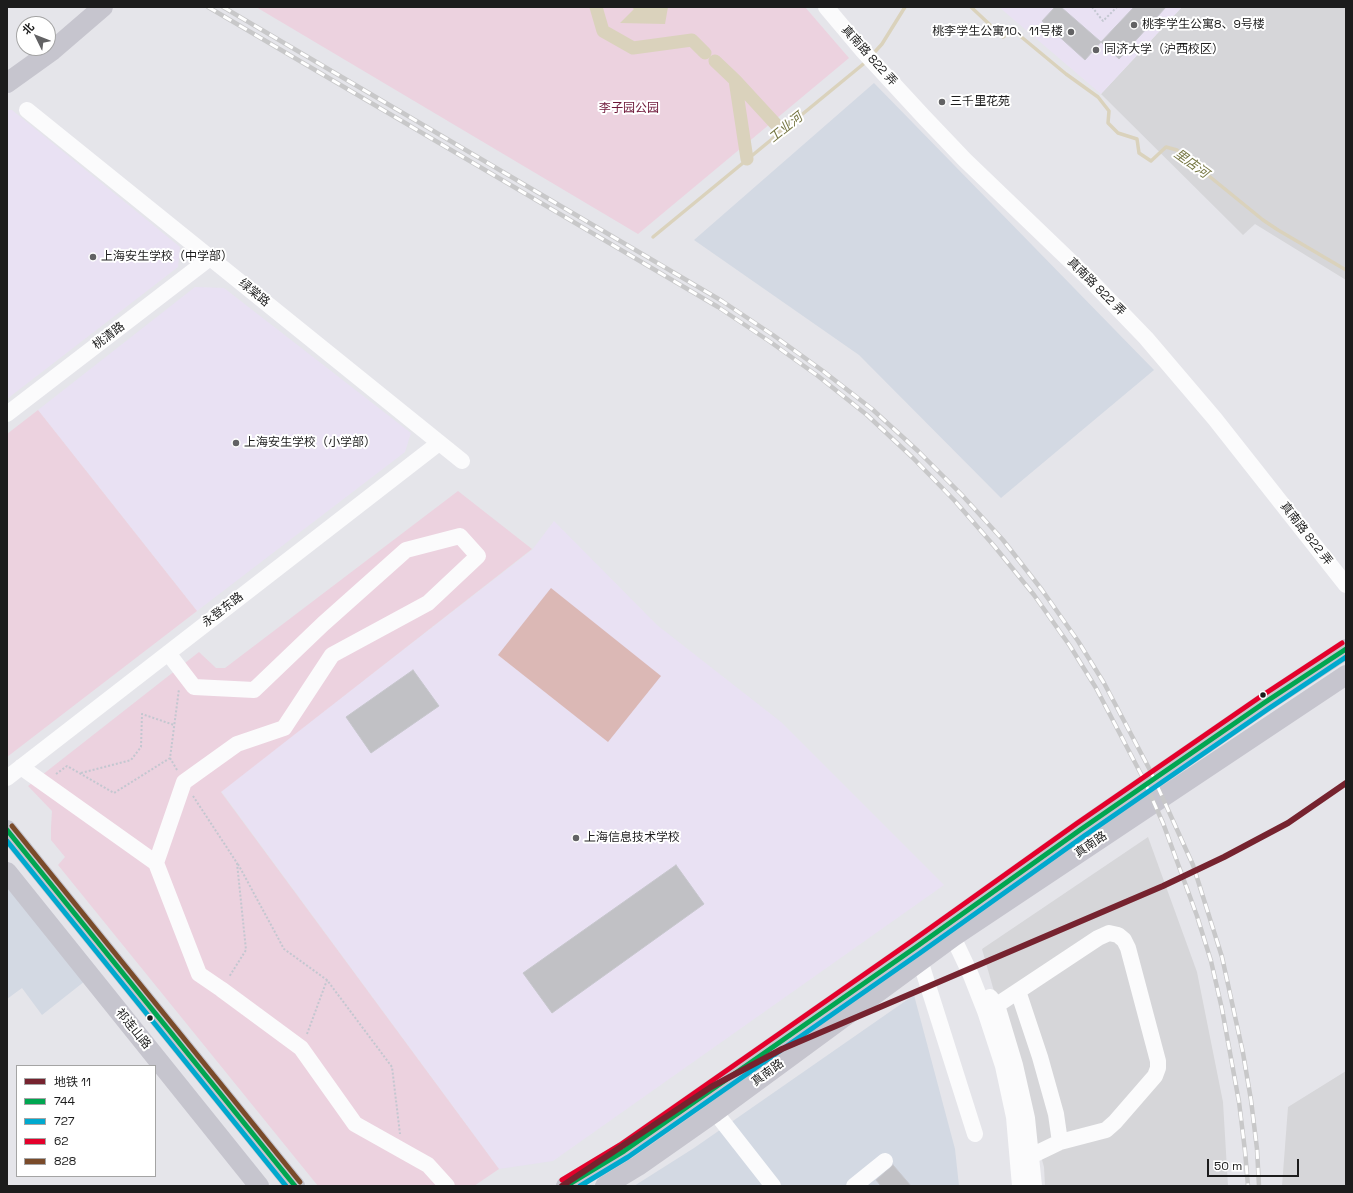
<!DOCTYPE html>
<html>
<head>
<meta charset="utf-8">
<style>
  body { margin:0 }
  #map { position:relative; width:1353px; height:1193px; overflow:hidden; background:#e5e5ea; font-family:"Space Grotesk","Noto Sans SC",sans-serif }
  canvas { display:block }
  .frame { position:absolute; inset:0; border:8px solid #1c1c1c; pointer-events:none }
  .legend { position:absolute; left:16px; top:1065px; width:140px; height:112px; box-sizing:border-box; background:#fff; border:1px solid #a4a4a4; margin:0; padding:5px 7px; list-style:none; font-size:12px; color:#1c1c1c }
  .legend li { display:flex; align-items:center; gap:8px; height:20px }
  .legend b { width:20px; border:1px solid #a4a4a4 }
  .north { position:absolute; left:16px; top:16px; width:40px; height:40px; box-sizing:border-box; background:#fff; border:1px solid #a4a4a4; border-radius:50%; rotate:313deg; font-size:11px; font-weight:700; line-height:16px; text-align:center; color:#1c1c1c }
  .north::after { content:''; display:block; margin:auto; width:14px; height:18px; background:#626264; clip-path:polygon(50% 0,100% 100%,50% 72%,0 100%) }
  .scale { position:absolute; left:1207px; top:1159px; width:92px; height:18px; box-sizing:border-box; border:2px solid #1c1c1c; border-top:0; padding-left:5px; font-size:12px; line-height:14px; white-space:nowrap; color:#1c1c1c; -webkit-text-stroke:3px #fff; paint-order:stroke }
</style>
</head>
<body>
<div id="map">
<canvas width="1353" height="1193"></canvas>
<div class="frame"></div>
<ul class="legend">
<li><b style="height:5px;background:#76232f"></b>地铁 11</li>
<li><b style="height:5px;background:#00a651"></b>744</li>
<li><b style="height:5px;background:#00a9ce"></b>727</li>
<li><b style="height:5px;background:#e4002b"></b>62</li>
<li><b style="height:5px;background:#7a4b2a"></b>828</li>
</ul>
<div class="north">北</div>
<div class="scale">50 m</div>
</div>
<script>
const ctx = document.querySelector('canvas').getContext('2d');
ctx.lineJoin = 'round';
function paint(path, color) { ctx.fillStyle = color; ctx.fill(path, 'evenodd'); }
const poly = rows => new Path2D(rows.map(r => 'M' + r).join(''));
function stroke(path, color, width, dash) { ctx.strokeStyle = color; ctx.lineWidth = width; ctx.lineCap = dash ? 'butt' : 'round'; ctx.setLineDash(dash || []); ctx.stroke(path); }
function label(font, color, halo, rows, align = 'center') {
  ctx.font = font + ' "Space Grotesk","Noto Sans SC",sans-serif'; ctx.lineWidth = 4; ctx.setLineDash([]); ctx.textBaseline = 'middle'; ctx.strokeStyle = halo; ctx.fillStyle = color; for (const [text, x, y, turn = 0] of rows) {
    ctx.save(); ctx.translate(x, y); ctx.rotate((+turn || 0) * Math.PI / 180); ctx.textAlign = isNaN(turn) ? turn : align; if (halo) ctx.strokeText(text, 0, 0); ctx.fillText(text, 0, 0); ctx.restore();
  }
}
const residential = poly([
  [1182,7,1346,7,1346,280,1255,224,1243,235,1101,94],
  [1148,837,1197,972,1223,1102,1228,1186,1045,1186,1044,1167,982,949],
  [1346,1071,1346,1186,1282,1186,1288,1107]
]);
const commercial = poly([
  [874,83,1154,370,1001,498,859,355,694,240],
  [7,881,85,981,42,1015,22,988,7,999],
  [914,995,955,1149,959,1186,634,1186,694,1148]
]);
const education = poly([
  [999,7,1182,7,1101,94],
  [7,110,12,110,180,247,178,267,7,399],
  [195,287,224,288,411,433,405,452,197,611,38,410],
  [554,521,657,625,781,722,944,885,553,1161,499,1169,221,791,532,550]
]);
const park = poly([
  [256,7,805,7,849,58,638,234],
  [38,410,197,611,7,757,7,434],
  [458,491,532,549,221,792,499,1169,474,1186,318,1186,58,865,65,857,51,840,51,827,52,811,28,786,199,652,216,668,225,668]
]);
const pitch = poly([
  [551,588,661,676,608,742,498,655]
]);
const water = poly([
  [631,7,668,7,665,24,620,23,634,9]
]);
const stream = poly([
  [971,7,1003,37,1013,30,1066,74,1098,97,1109,111,1108,123,1118,133,1137,139,1139,153,1151,161,1166,147,1177,150,1263,220,1278,230,1346,270],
  [872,55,882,44,905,7],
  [653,237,867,61]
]);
const canal = poly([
  [596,7,603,31,633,48,692,40,705,53],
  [715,61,735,80,782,131],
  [735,80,747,159]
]);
const building = poly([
  [1055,7,1061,7,1101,42,1085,60,1042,21,1055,7],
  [1134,7,1166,7,1119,59,1101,42,1134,7],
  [413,670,439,706,371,753,346,717,413,670],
  [676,865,704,904,552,1013,523,973,676,865],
  [893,1165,911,1186,881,1186,876,1180,893,1165]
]);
const path = poly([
  [1092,7,1103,21,1117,7],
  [177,770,170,758,179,689],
  [81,773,131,760,141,747,142,714,174,725],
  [56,774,67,766,114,793,170,758],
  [193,796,237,863,246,950,229,977],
  [238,864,284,949,327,980,392,1067,400,1134],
  [307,1034,327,980]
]);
const minor = poly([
  [826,7,863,51,923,116,965,160,1089,279,1146,338,1215,419,1346,585],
  [27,110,462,461],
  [7,414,210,258],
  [21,767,156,863,199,974,221,989,301,1048,355,1124,428,1165,447,1186],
  [7,778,439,443],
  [156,863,184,782,237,744,284,728,332,655,428,603,478,556,460,536,406,550,323,624,254,690,194,687,168,653],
  [947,928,953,937,970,973,985,1011,1003,1066,1014,1117,1020,1186],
  [917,951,975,1134],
  [1018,991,1040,1057,1056,1114,1060,1142],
  [990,997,997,1005,1015,1065,1027,1118,1034,1186],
  [985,1011,997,1005,1098,938,1109,933,1118,935,1124,940,1128,948,1158,1061,1158,1068,1155,1076,1115,1122,1106,1130,1060,1142,1031,1156,1018,1158],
  [715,1112,773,1186],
  [854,1186,885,1161]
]);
const major = poly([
  [7,83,53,50,103,7],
  [7,830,295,1186],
  [7,872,259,1186],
  [566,1186,624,1151,916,947,1080,830,1264,703,1346,649],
  [605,1186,638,1166,715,1112,953,937,1346,675]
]);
const rail = poly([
  [208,7,718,307,769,341,818,376,867,415,912,457,954,500,995,547,1034,595,1070,646,1096,688,1142,776,1163,823,1197,916,1211,961,1222,1009,1239,1102,1245,1151,1248,1186],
  [223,7,722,301,773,335,823,371,872,409,918,451,961,494,1003,540,1042,590,1078,641,1104,683,1151,772,1193,865,1222,957,1243,1053,1251,1100,1257,1149,1259,1186]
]);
const bus1 = poly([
  [7,830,295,1186],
  [566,1186,624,1151,916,947,1080,830,1264,703,1346,649]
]);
const bus2 = poly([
  [7,841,286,1186],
  [580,1186,628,1157,920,953,1084,836,1268,709,1346,657]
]);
const bus3 = poly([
  [562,1180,620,1145,912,941,1076,824,1260,697,1342,643]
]);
const bus4 = poly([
  [12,826,300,1182]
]);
const metro1 = poly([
  [562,1186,711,1087,782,1049,1163,886,1224,857,1288,823,1346,783]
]);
const markers = [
  [1134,25,4,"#626264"],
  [1071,32,4,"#626264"],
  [1096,50,4,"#626264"],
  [942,102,4,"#626264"],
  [93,257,4,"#626264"],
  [236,443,4,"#626264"],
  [1263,695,3.5,"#1c1c1c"],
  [576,838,4,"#626264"],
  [150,1018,3.5,"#1c1c1c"]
];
const poiNames = [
  ["桃李学生公寓8、9号楼",1142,25],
  ["桃李学生公寓10、11号楼",1063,32,"right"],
  ["同济大学（沪西校区）",1104,50],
  ["三千里花苑",950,102],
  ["上海安生学校（中学部）",101,257],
  ["上海安生学校（小学部）",244,443],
  ["上海信息技术学校",584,838]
];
const streetNames = [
  ["真南路 822 弄",869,56,48],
  ["真南路 822 弄",1096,287,45],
  ["绿棠路",254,293,39],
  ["桃清路",109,336,-37],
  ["真南路 822 弄",1306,534,52],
  ["永登东路",223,610,-38],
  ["真南路",1091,845,-34],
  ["祁连山路",133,1029,51],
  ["真南路",768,1073,-36]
];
const parkNames = [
  ["李子园公园",629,109]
];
const waterNames = [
  ["工业河",786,128,-39],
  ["里店河",1191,164,36]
];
paint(residential, '#d6d6d9');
paint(commercial, '#d3d9e3');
paint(education, '#e9e1f3');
paint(park, '#ecd2df');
paint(pitch, '#dbb8b5');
paint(water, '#dad2bc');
stroke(stream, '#dad2bc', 3.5);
stroke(canal, '#dad2bc', 13);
paint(building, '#c1c1c5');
stroke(building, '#c7c7cd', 1);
stroke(path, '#c3c7d0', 2, [2, 2]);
stroke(minor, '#fbfbfc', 16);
stroke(major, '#c6c5ce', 20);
stroke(rail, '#c8c8c9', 4.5);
stroke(rail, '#fff', 3, [9]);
stroke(bus1, '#00a651', 5);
stroke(bus2, '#00a9ce', 5);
stroke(bus3, '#e4002b', 5);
stroke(bus4, '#7a4b2a', 5);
stroke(metro1, '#76232f', 6);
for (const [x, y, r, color] of markers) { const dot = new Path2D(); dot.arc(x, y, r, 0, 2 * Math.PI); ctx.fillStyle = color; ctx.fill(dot); stroke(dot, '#fff', 1.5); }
label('12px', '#1c1c1c', '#fff', poiNames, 'left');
label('12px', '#1c1c1c', '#fff', streetNames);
label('12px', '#6d1738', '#fff', parkNames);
label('italic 13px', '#747540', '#fff', waterNames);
</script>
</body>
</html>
